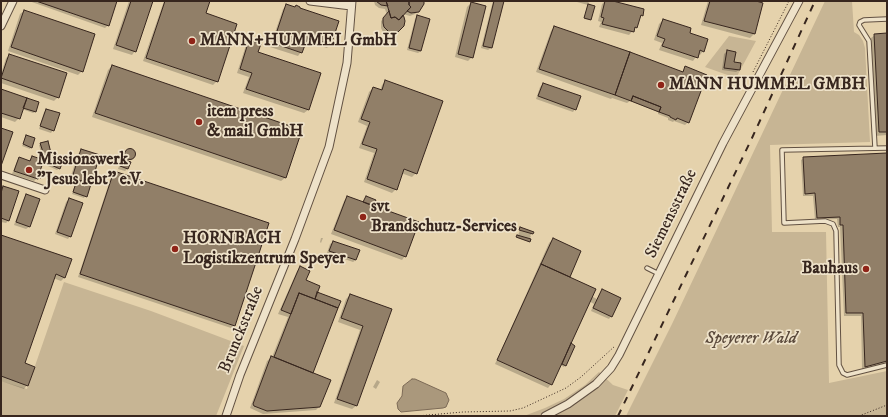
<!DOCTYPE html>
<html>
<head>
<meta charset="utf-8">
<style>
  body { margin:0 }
  #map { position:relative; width:888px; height:417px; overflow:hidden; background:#e5d2ac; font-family:"IM FELL DW Pica",serif }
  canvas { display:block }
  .frame { position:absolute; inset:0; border:2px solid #37261e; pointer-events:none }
</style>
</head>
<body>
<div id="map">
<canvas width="888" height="417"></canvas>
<div class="frame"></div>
</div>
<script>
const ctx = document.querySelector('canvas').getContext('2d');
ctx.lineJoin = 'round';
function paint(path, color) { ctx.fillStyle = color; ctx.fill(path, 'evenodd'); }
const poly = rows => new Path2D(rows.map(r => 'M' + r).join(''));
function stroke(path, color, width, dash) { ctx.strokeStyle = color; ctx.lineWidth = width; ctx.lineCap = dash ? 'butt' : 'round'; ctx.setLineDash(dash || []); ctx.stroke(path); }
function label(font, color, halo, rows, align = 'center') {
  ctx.font = font + ' "IM FELL DW Pica",serif'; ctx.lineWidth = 3.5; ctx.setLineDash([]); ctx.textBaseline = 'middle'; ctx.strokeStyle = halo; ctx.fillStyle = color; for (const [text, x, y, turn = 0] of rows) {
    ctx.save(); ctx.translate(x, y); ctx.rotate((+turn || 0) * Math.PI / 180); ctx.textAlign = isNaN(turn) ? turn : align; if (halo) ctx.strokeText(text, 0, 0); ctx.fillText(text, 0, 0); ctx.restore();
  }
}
const green = poly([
  [825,1,852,1,854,32,859,35,863,41,865,48,870,142,770,145,772,232,826,232,829,383,887,371,887,416,626,416,672,324],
  [729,36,756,41,736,78,705,67],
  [64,282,151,311,244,346,216,416,1,416,1,381,27,389],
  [599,372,613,385,628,390,615,416,524,416,545,408,564,399,585,385]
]);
const water = poly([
  [412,379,415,379,446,393,449,400,446,407,443,408,401,412,398,409,397,403,402,396,403,386,412,379]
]);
const shadow = poly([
  [29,1,116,1,108,25,105,28],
  [129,1,152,1,135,51,132,55,113,49],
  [164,1,209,1,205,14,217,81,213,85,143,61],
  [374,1,423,1,418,11,415,14,410,16,403,14,404,24,399,31,392,35,387,35,383,32,381,28,381,21,387,15,385,9,379,8,375,5],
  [493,1,503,1,491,48,488,50,481,48],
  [578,1,590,1,587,4,594,6,590,20,584,19,588,5,577,2],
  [605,1,610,1,643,10,642,15,639,19,636,27,629,35,599,27,601,22,598,21,602,4],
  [708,1,752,1,762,4,754,34,750,38,701,25],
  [471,3,472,57,468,61,455,57,467,7],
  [287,5,330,44,327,48,305,41,301,52,298,56,270,47,283,9],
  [24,11,82,71,78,75,8,51,20,14],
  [417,16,421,51,418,53,407,50,415,19],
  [663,20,689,34,703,51,700,55,698,54,693,61,659,50,662,43,654,40,659,24],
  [554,27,682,73,685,68,688,122,685,125,674,121,673,122,668,120,668,118,658,114,658,112,630,101,627,103,612,98,611,99,536,72,551,31],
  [887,34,887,135,875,136,871,38,875,35],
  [250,41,257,52,320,74,308,110,304,113,243,93,249,77,237,73,246,45],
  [727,51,733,63,739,70,736,72,722,70,724,54],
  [10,55,58,97,54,101,1,83,1,74,6,58],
  [112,66,301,130,285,178,281,181,92,117,108,70],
  [386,81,416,173,412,177,401,173,396,189,392,193,364,182,374,153,359,148,367,126,358,122,369,92,373,88,380,91,382,85],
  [543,84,575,109,573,112,536,99,540,87],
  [1,90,38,102,35,112,33,113,22,109,19,118,15,122,1,117],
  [47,110,53,130,51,133,39,129,44,112],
  [26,136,31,147,30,149,22,146],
  [41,144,50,153,48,154,42,156,39,145],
  [129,149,132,150,135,153,134,156,127,162,128,168,125,171,118,169,120,163,124,160,123,155],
  [82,150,99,156,84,198,72,194,75,184,69,182,78,154],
  [53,154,59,168,57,170,48,166],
  [887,154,887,363,862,369,861,316,844,316,840,227,838,227,837,219,815,220,813,196,803,196,801,160,804,158],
  [32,157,40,177,38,180,36,179,34,181,12,174,17,161,19,158,29,161],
  [114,172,268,224,234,326,231,328,78,277,112,174],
  [4,187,8,221,6,223,1,222,1,190],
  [26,195,39,200,29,227,26,229,14,225,24,198],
  [347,197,363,203,366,197,405,256,402,260,331,234,344,201],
  [69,199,70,236,68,239,55,234,66,202],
  [519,230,533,232,530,236,531,236,529,240,529,242,517,238,520,230],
  [1,236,65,277,61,281,53,278,24,364,27,385,24,389,1,381],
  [321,238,323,238,321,243,320,242],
  [553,239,580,251,568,277,591,296,597,299,602,290,611,316,609,319,591,311,594,304,589,301,568,347,565,365,564,367,560,365,551,384,548,388,495,364,549,243],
  [333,242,356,260,353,262,327,253,330,244],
  [300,268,305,281,315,296,340,302,312,373,320,406,316,410,263,414,250,408,267,361,272,357,288,317,278,314,297,271],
  [350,295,391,310,356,406,352,409,334,403,360,330,338,322,346,299],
  [377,380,380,382,376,389,373,387]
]);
const building = poly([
  [36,1,117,1,109,26,36,1],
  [131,1,153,1,136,52,116,45,131,1],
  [165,1,210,1,206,13,237,24,218,82,146,58,165,1],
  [376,1,386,1,388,6,381,5,376,1],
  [386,1,409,1,409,5,411,7,399,20,395,17,391,18,386,1],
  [409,1,424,1,424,4,419,12,411,13,407,11,411,7,409,5,409,1],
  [494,1,504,1,492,48,483,46,494,1],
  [605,1,613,1,644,9,643,16,641,15,637,28,635,27,634,32,602,24,604,18,601,17,605,1],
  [710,1,756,1,763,3,755,34,704,21,710,1],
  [471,2,486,6,473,58,458,54,471,2],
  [286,4,295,7,296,5,300,7,300,8,339,21,331,45,308,37,302,53,273,43,286,4],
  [588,4,595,6,591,20,584,18,588,4],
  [24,10,95,34,83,72,11,47,24,10],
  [389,11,391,18,395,17,399,20,403,15,404,17,405,21,404,26,398,32,390,33,384,27,383,23,383,18,389,11],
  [417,15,430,19,421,51,409,48,417,15],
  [663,19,691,28,690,33,708,39,704,52,700,50,698,58,662,46,665,39,657,36,663,19],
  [554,26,630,52,615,95,539,69,554,26],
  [887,33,887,132,879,132,874,34,887,33],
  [249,40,261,44,258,52,321,73,309,110,246,89,252,73,240,69,249,40],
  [727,50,736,52,734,62,741,63,740,70,724,68,727,50],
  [630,52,683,72,685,66,707,75,689,123,677,118,676,120,670,117,670,116,659,112,661,107,633,96,631,101,615,95,630,52],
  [9,54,67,73,59,98,1,78,9,54],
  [112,65,302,130,286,178,95,113,112,65],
  [385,80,443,101,417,174,404,169,397,190,367,179,377,149,362,144,370,122,361,119,373,87,382,90,385,80],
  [543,83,581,96,576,110,538,96,543,83],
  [1,89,27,98,20,119,1,113,1,89],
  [633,96,661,107,659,112,631,101,633,96],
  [27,98,39,102,36,112,23,108,27,98],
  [46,109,60,113,54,131,40,126,46,109],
  [1,128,13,132,1,166,1,128],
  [26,135,35,138,32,148,23,144,26,135],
  [48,141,51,153,44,155,40,143,48,141],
  '124.5 154a5.5 5.5 0 1 1 11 0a5.5 5.5 0 1 1-11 0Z',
  [81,149,100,155,91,184,72,178,81,149],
  [53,153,64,158,60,169,49,164,53,153],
  [887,153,887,361,865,367,863,313,846,313,843,225,840,225,840,217,817,218,815,193,805,194,803,157,887,153],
  [32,156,44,160,40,171,43,172,41,178,38,177,38,179,14,171,19,157,30,161,32,156],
  [122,159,131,162,128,169,120,166,122,159],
  [114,171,269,223,235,326,80,274,114,171],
  [77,180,91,184,87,197,73,192,77,180],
  [3,186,19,191,9,221,1,218,1,193,3,186],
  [26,194,40,199,30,227,16,222,26,194],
  [347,196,419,222,406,257,334,230,347,196],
  [366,196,376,200,373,206,363,202,366,196],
  [69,198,83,203,71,237,57,232,69,198],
  [520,227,534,232,533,234,519,230,520,227],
  [1,235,72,259,65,278,56,274,25,363,35,367,28,386,1,376,1,235],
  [517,235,531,239,530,242,516,237,517,235],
  [553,238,581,251,570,277,541,264,553,238],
  [333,241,360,250,356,260,329,251,333,241],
  [541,264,596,289,552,385,497,360,541,264],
  [300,266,310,271,306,280,320,286,315,299,299,293,291,314,281,310,300,266],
  [602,289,621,298,612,317,593,308,602,289],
  [317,292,341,301,338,308,315,299,317,292],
  [299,293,338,308,313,373,274,357,299,293],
  [350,294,392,309,357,406,337,399,363,326,341,318,350,294],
  [571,343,575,346,566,366,562,364,571,343],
  [271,356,331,380,320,407,267,411,254,406,253,404,271,356]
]);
const path = poly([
  [753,72,789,1],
  [417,416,463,412,510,411,523,408,566,388,581,377,615,346],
  [859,416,887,405]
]);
const lane = poly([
  [875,148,869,41,859,25,860,22,864,20,887,19],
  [887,148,782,150,784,223,825,221,833,224,836,231,839,365,843,373,847,375,887,365],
  [647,268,659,274]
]);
const street = poly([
  [310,1,351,6],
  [1,26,13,1],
  [1,175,45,190],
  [226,416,240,375,295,239,329,147,347,63,352,1],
  [545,416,568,404,596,384,611,368,619,355,723,143,799,1]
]);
const rail = poly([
  [618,416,752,138,815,1]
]);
const markers = [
  [192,41,4,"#8f2418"],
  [661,85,4,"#8f2418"],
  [199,122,4,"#8f2418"],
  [29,170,4,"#8f2418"],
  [363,217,4,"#8f2418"],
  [175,249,4,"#8f2418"],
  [866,269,4,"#8f2418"]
];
const poiNames = [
  ["MANN+HUMMEL GmbH",200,41],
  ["MANN HUMMEL GMBH",669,85],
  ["item press",207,112],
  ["& mail GmbH",207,132],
  ["Missionswerk",37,160],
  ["\"Jesus lebt\" e.V.",37,180],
  ["svt",371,207],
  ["Brandschutz-Services",371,227],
  ["HORNBACH",183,239],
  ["Logistikzentrum Speyer",183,259],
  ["Bauhaus",858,269,"right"]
];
const streetNames = [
  ["Siemensstraße",672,214,-64],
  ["Brunckstraße",242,330,-68]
];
const parkNames = [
  ["Speyerer Wald",751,339]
];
paint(green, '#c7b594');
paint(water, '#aa987c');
stroke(water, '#7c6a56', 1);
paint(shadow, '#0003');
paint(building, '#917f68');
stroke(building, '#37261e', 1);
stroke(lane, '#625142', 5.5);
stroke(street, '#625142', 9);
stroke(path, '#37261e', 1, [1, 2]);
stroke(lane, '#eee2c9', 3.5);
stroke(street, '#eee2c9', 7);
stroke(rail, '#37261e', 2, [7, 7]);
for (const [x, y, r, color] of markers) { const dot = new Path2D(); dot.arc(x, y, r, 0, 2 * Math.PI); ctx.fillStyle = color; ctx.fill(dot); stroke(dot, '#eee2c9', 1.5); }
label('bold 17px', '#37261e', '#eee2c9', poiNames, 'left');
label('17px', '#37261e', '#eee2c9', streetNames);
label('italic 17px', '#5b4a3c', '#eee2c9', parkNames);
</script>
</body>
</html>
